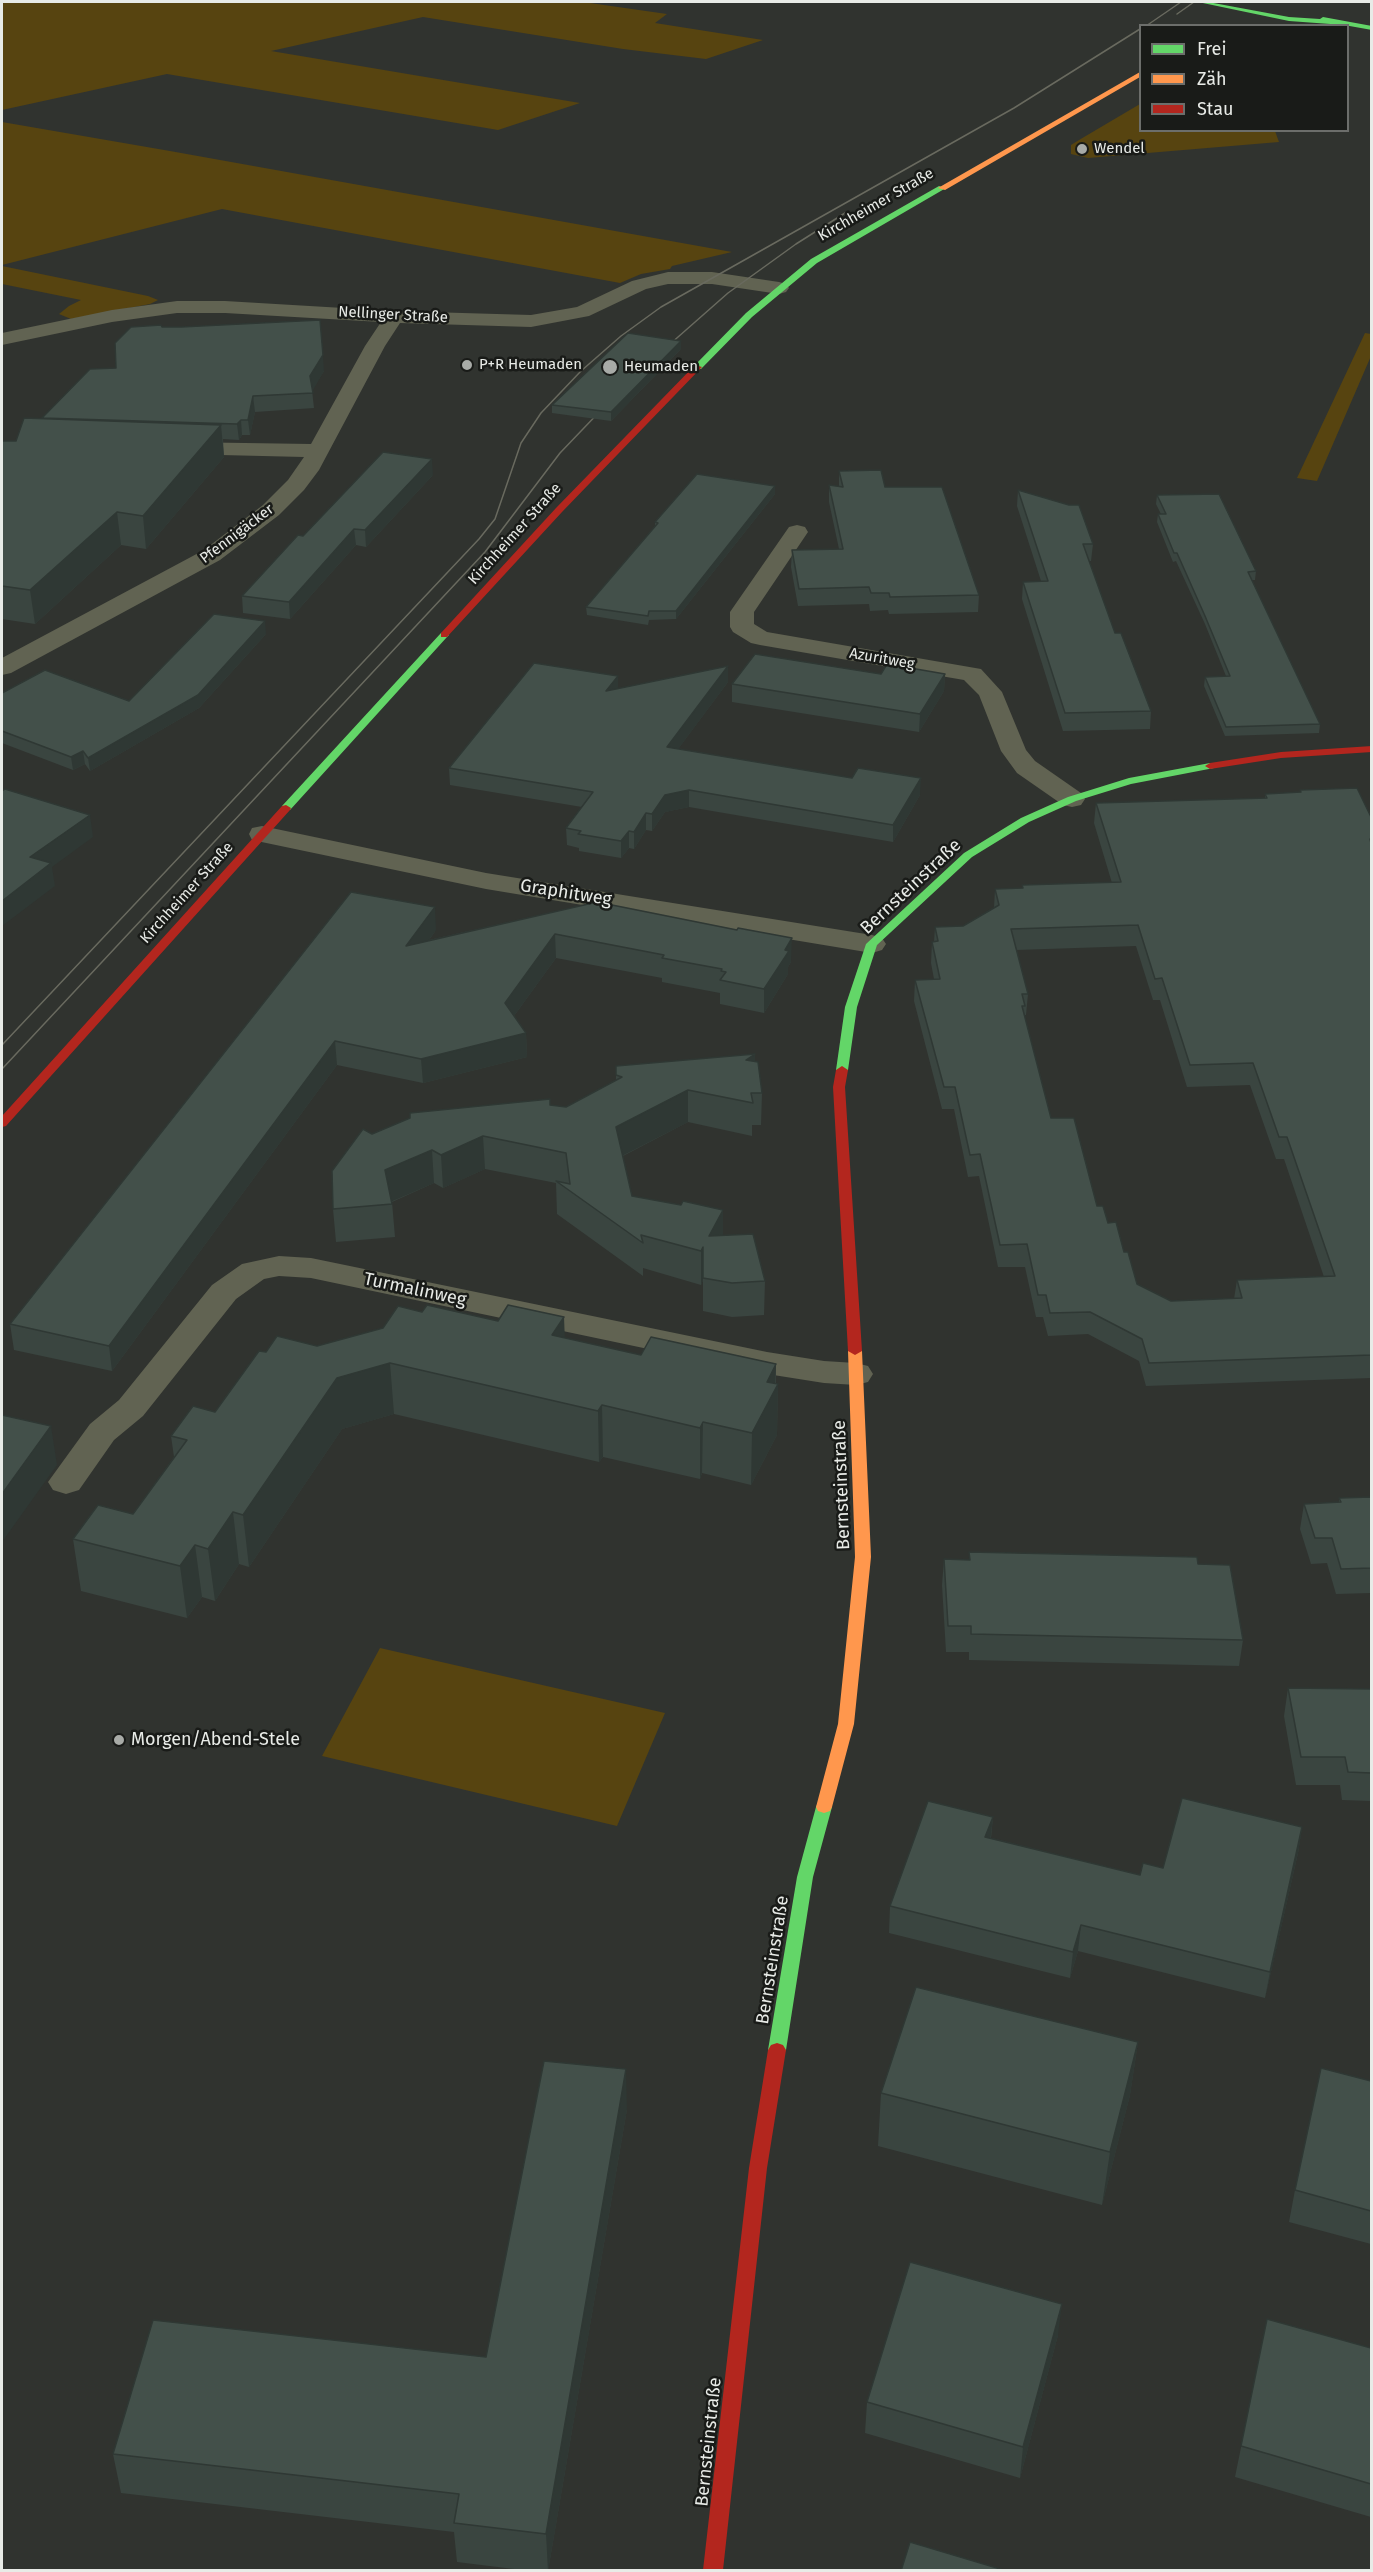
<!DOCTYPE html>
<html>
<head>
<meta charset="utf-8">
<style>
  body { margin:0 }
  #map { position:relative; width:1373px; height:2572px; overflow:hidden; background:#30332f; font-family:"Fira Sans",sans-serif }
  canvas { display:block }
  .frame { position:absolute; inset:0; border:3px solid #e8ebe7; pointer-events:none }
  .legend { position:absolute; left:1139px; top:24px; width:210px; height:108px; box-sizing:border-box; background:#191b18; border:2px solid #6c6e6b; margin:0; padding:8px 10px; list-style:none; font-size:18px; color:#e8ebe7 }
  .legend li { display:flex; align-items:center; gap:12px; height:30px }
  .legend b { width:30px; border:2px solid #6c6e6b }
</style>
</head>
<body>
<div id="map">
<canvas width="1373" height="2572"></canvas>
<div class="frame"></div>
<ul class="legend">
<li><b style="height:8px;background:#63d668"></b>Frei</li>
<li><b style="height:8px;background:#ff974d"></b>Zäh</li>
<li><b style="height:8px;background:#b3261e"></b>Stau</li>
</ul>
</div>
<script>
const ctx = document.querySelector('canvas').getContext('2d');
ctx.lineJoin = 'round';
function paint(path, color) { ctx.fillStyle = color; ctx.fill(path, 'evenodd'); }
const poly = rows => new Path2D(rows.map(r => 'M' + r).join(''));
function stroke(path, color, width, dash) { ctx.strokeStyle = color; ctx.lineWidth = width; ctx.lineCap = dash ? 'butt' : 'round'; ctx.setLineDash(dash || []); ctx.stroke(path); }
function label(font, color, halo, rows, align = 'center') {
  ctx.font = font + ' "Fira Sans",sans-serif'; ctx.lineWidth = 5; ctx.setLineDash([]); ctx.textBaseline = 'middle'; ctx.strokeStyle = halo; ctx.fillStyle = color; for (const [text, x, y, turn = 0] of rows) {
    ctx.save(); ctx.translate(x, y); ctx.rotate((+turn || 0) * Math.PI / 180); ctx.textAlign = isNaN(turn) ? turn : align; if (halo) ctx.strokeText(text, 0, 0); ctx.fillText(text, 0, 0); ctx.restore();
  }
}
const green = poly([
  [2,2,583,2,667,14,655,23,763,40,706,59,623,49,423,17,271,51,580,103,498,130,167,74,2,110],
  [1140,104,1140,130,1275,131,1279,142,1088,158,1071,154,1071,145,1079,140],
  [2,122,170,151,732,252,672,266,670,269,641,274,620,283,222,209,2,265],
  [2,266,148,296,158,300,150,304,71,319,59,314,69,306,81,300,2,284],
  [1365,333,1371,334,1371,356,1317,481,1297,478],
  [380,1648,665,1713,617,1826,322,1756]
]);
const street = poly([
  [668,272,712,272,779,282,786,284,789,288,786,292,779,294,712,284,668,284,646,289,589,316,531,327,400,323,385,346,319,470,304,490,279,515,220,560,11,673,2,675,2,658,204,550,263,505,288,480,304,457,179,454,171,453,168,448,171,443,179,442,311,444,365,346,381,322,225,313,177,313,112,322,2,345,2,333,112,310,177,301,225,301,394,311,531,315,577,307,632,281,668,272],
  [797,525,805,527,808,532,754,612,754,624,767,632,981,669,1002,692,1026,750,1035,761,1081,793,1085,799,1081,805,1072,807,1063,805,1017,773,1001,751,979,695,964,680,760,645,751,643,733,632,730,627,730,612,789,527,797,525],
  [262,826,486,873,872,935,882,938,886,944,882,950,872,953,486,889,252,840,249,834,252,828,262,826],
  [279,1256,311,1258,767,1352,824,1361,856,1363,868,1366,873,1374,868,1382,856,1385,824,1383,767,1374,311,1278,279,1276,264,1279,236,1299,143,1416,114,1440,79,1490,66,1494,53,1490,48,1482,90,1424,119,1400,212,1285,242,1264,279,1256]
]);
const fast = poly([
  [1198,2,1208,2,1289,17,1320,19,1323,17,1372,26,1372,30,1344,25,1289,21,1198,2],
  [939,186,946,188,817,263,752,317,701,369,695,369,695,365,746,313,811,259,939,186],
  [444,632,449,635,447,637,290,810,282,810,282,806,441,633,444,632],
  [1210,763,1215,766,1214,768,1131,784,1076,801,1029,822,972,857,877,945,857,1007,848,1070,842,1074,838,1073,836,1070,845,1007,866,944,964,853,1021,818,1068,797,1129,778,1210,763],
  [824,1801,830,1803,832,1807,813,1877,786,2050,783,2055,777,2057,771,2055,768,2050,797,1877,816,1807,818,1803,824,1801]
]);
const slow = poly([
  [1140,72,1140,77,945,190,938,188,1140,72],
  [855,1347,862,1351,871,1557,854,1724,832,1807,830,1811,824,1813,818,1811,816,1807,838,1724,855,1557,848,1351,855,1347]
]);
const jam = poly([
  [695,365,702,367,562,512,447,637,441,637,441,633,556,508,695,365],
  [1372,746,1372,752,1281,758,1210,769,1205,766,1210,763,1281,752,1372,746],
  [286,805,291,808,290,810,6,1126,2,1127,2,1116,282,806,286,805],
  [842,1066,848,1070,845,1087,862,1351,855,1355,848,1351,833,1087,836,1070,842,1066],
  [777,2043,783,2045,786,2050,767,2168,723,2570,703,2570,749,2168,768,2050,771,2045,777,2043]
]);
const tram = poly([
  [1177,14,1194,2],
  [1146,26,1181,2],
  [661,352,728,293,796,244,845,213],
  [2,1045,479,539,495,519,521,443,541,413,581,371,621,336,661,307,1014,108,1140,29],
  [2,1069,485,552,560,453,605,406]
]);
const wall = poly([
  [681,349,611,421,552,413,552,405],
  [116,368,324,371,312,390,314,408,255,412,250,435,242,435,239,440,223,439,224,457,146,549,121,545,35,624,2,619,2,441,16,441,42,419],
  [839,471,885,487,979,595,978,612,889,614,888,610,870,611,869,604,798,606,791,567,792,550,839,549,829,502,829,485,839,487],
  [433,475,366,547,356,545,290,619,243,613,242,596,303,536],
  [775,486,775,494,676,619,649,620,648,625,587,615,586,607,655,526,655,522],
  [1018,490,1093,544,1091,561,1089,561,1115,633,1151,711,1150,729,1063,731,1022,599,1023,582,1041,581,1017,506],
  [1157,495,1256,571,1255,580,1252,580,1320,724,1319,733,1225,736,1204,686,1205,677,1226,676,1205,624,1176,561,1173,562,1157,522,1158,514,1161,514,1156,504],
  [266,634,199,708,90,771,85,764,73,770,2,743,2,693,129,701],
  [881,674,945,674,944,691,919,732,732,702,732,684],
  [728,682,678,749,920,795,893,842,689,807,665,812,652,831,646,830,634,849,629,848,621,858,579,851,579,848,567,845,566,828,582,807,450,785,449,768,618,689],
  [1300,790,1371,817,1371,1378,1146,1386,1139,1361,1088,1334,1048,1336,1043,1317,1036,1317,1025,1267,998,1267,979,1176,968,1177,954,1109,942,1109,914,1001,915,980,934,979,931,963,932,942,934,942,935,927,963,926,994,908,995,889,1022,888,1022,885,1112,883,1094,823,1096,803,1265,798,1265,794,1300,792],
  [1136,946,1153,1000,1160,1000,1187,1087,1250,1085,1276,1159,1284,1159,1324,1277,1237,1280,1234,1299,1171,1301,1137,1284,1124,1252,1108,1223,1097,1206,1051,1118,1024,1015,1026,1015,1028,994,1016,950],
  [597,902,791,962,788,967,788,974,764,1013,720,1004,720,993,662,982,662,978,556,958,514,1016,526,1033,527,1057,423,1083,337,1065,112,1371,14,1350,10,1324,436,930,429,940],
  [755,1054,755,1062,762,1093,761,1125,752,1125,752,1136,688,1122,623,1156,632,1196,681,1205,723,1210,723,1235,765,1281,764,1315,732,1317,703,1311,703,1280,701,1285,643,1268,643,1276,557,1214,556,1183,485,1169,443,1188,434,1183,392,1202,395,1237,336,1242,333,1209,372,1134,550,1105,566,1107,616,1080,616,1066],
  [422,1312,565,1338,641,1355,776,1364,776,1384,778,1384,777,1435,751,1485,702,1473,700,1479,603,1457,599,1462,394,1414,342,1429,249,1567,239,1564,215,1601,202,1597,187,1618,81,1591,73,1539,133,1514,174,1457,171,1436,215,1412,266,1352,317,1346,383,1328],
  [1371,1497,1371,1593,1336,1594,1327,1563,1311,1564,1300,1529,1304,1504,1339,1503,1339,1498],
  [969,1552,1198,1564,1243,1640,1239,1666,969,1660,969,1652,946,1652,942,1585,944,1559,969,1560],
  [1288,1688,1371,1689,1371,1801,1342,1800,1340,1785,1296,1785,1284,1716],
  [993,1817,991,1838,1140,1875,1302,1827,1298,1853,1265,1998,1078,1951,1070,1978,889,1933,890,1906],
  [1138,2042,1130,2095,1102,2205,878,2146,881,2093],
  [1371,2081,1371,2244,1289,2222,1295,2190],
  [627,2109,548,2571,530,2571,457,2562,454,2532,121,2493,113,2454,486,2357],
  [1267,2319,1371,2348,1371,2517,1235,2477],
  [1058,2335,1020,2478,865,2433,867,2402]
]);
const shadedWall = poly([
  [681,341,681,349,611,421,611,412],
  [323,355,324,371,312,392,310,376],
  [253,396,255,412,250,435,248,420],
  [241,420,242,435,239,440,237,424],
  [221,425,224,457,146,549,143,516],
  [432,459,433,475,366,547,365,530],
  [775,486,775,494,676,619,676,611],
  [117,512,121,545,35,624,30,590],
  [354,529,356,545,290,619,289,602],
  [265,621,266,634,199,708,90,771,88,758],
  [728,666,728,682,667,764,667,747],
  [945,674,944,691,919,732,920,714],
  [618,676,618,692,606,691],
  [83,751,85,764,73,770,71,757],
  [921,778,920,795,893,842,893,825],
  [689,790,689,807,665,812,652,831,652,814,665,795],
  [646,813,646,830,634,849,634,832],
  [90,815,93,837,52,867,55,886,2,926,2,901,30,857],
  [629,831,629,848,621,858,621,841],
  [435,907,436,930,408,970,406,946],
  [555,934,556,958,506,1027,505,1003],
  [792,938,791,962,788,967,788,974,764,1013,764,989],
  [526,1033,527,1057,423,1083,421,1059],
  [335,1041,337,1065,112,1371,109,1346],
  [755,1054,755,1086,746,1060],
  [688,1090,688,1122,616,1159,616,1127],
  [483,1136,485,1169,443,1188,441,1155],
  [432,1150,434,1183,388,1203,385,1170],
  [723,1210,723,1244,709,1236],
  [703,1247,703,1280,701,1285,701,1251],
  [564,1317,566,1368,552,1335],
  [390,1363,394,1414,342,1429,249,1567,243,1515,337,1378],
  [776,1364,775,1389,778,1384,777,1435,751,1485,752,1433,767,1382],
  [602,1405,603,1457,599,1462,598,1411],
  [703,1422,702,1473,700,1479,700,1428],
  [51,1426,57,1465,2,1542,2,1494],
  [233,1512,239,1564,215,1601,208,1549],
  [195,1545,202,1597,187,1618,180,1566],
  [993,1817,990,1843,985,1837],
  [1302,1827,1298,1853,1265,1998,1270,1972],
  [1081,1925,1078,1951,1070,1978,1073,1952],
  [1138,2042,1130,2095,1102,2205,1110,2152],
  [626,2069,627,2109,548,2571,546,2534],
  [1062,2304,1058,2335,1020,2478,1023,2447]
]);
const building = poly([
  [320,320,323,355,310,376,313,393,253,396,248,420,241,420,237,424,42,418,90,369,116,368,115,343,131,327,161,325,162,327,181,327,320,320],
  [628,333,681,341,611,412,552,405,628,333],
  [24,418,221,425,143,516,117,512,30,590,2,586,2,441,16,441,24,418],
  [383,452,432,459,365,530,354,529,289,602,242,596,298,535,303,536,383,452],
  [881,470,885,487,942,487,979,595,890,597,889,593,871,593,869,587,799,589,792,550,843,549,829,485,843,487,839,471,881,470],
  [697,474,775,486,676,611,649,611,648,616,586,607,658,523,655,522,697,474],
  [1018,490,1069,505,1079,505,1093,544,1083,544,1115,633,1121,633,1151,711,1065,713,1023,582,1048,581,1018,490],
  [1219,494,1256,571,1248,572,1320,724,1226,727,1205,677,1230,676,1205,616,1177,553,1174,553,1158,514,1166,514,1157,495,1219,494],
  [214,614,265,621,198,695,88,758,83,751,71,757,2,731,2,693,45,670,129,701,214,614],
  [755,654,881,674,887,664,945,674,920,714,732,684,755,654],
  [534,663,618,676,606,691,728,666,667,747,852,778,858,768,921,778,893,825,689,790,665,795,652,814,646,813,634,832,629,831,621,841,578,834,581,831,566,828,593,792,449,768,534,663],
  [1357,788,1371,817,1371,839,1370,839,1371,843,1371,1355,1149,1363,1142,1339,1090,1312,1050,1313,1046,1295,1038,1295,1027,1244,1000,1245,980,1154,970,1155,955,1087,944,1087,915,980,940,979,932,942,938,941,935,927,963,926,999,905,995,889,1023,888,1022,885,1121,882,1096,803,1267,798,1265,794,1301,792,1300,790,1357,788],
  [1138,925,1155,979,1162,978,1190,1065,1253,1063,1279,1137,1287,1137,1335,1276,1237,1280,1242,1298,1171,1301,1137,1284,1128,1252,1124,1252,1116,1222,1108,1223,1103,1206,1097,1206,1074,1118,1051,1118,1022,1006,1025,1006,1022,994,1028,994,1011,929,1138,925],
  [5,789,90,815,30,857,51,863,2,901,2,791,5,789],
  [351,892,435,907,406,946,597,902,737,930,738,928,792,938,785,950,789,951,764,989,720,980,726,972,721,971,722,969,662,958,664,955,555,934,505,1003,526,1033,421,1059,335,1041,109,1346,10,1324,351,892],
  [755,1054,746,1060,758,1062,762,1093,751,1093,753,1103,688,1090,616,1127,632,1196,681,1205,683,1201,723,1210,709,1236,753,1234,765,1281,732,1283,703,1278,703,1247,701,1251,641,1235,643,1243,556,1181,570,1184,566,1153,483,1136,441,1155,432,1150,385,1170,392,1204,333,1209,332,1171,363,1129,372,1134,410,1118,410,1113,550,1099,550,1105,566,1107,622,1077,616,1075,616,1066,755,1054],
  [427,1305,498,1321,508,1305,564,1317,552,1335,641,1355,651,1337,776,1364,767,1382,778,1384,752,1433,703,1422,700,1428,602,1405,598,1411,390,1363,337,1378,243,1515,233,1512,208,1549,195,1545,180,1566,73,1539,98,1505,133,1514,187,1440,171,1436,193,1406,215,1412,259,1351,266,1352,277,1336,317,1346,383,1328,398,1306,422,1312,427,1305],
  [2,1415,51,1426,2,1494,2,1415],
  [1371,1497,1371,1568,1341,1569,1332,1538,1315,1538,1304,1504,1341,1502,1339,1498,1371,1497],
  [969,1552,1197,1557,1198,1564,1230,1565,1243,1640,971,1634,971,1626,948,1626,944,1559,970,1560,969,1552],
  [1288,1688,1371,1689,1371,1773,1348,1772,1345,1757,1301,1757,1288,1688],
  [1182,1798,1302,1827,1270,1972,1081,1925,1073,1952,890,1906,928,1801,993,1817,985,1837,1140,1875,1143,1863,1163,1868,1182,1798],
  [916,1987,1138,2042,1110,2152,881,2093,916,1987],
  [544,2061,626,2069,546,2534,454,2523,459,2494,113,2454,153,2320,486,2357,544,2061],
  [1321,2068,1371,2081,1371,2211,1295,2190,1321,2068],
  [910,2262,1062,2304,1023,2447,867,2402,910,2262],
  [1267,2319,1371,2348,1371,2484,1241,2446,1267,2319],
  [910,2542,1007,2571,901,2571,910,2542]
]);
const markers = [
  [1082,149,6,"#a8aba7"],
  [467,365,6,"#a8aba7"],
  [610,367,8,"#a8aba7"],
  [119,1740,6,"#a8aba7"]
];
const farPoinames = [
  ["Wendel",1094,149],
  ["P+R Heumaden",479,365],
  ["Heumaden",624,367]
];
const farStreetnames = [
  ["Kirchheimer Straße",876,205,-30],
  ["Nellinger Straße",393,315,3],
  ["Pfennigäcker",237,534,-37],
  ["Kirchheimer Straße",515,534,-48],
  ["Azuritweg",882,659,10],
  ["Kirchheimer Straße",187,893,-48]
];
const streetNames = [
  ["Bernsteinstraße",911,887,-43],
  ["Graphitweg",566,893,9],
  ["Turmalinweg",415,1290,12],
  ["Bernsteinstraße",842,1485,-92],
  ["Bernsteinstraße",773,1960,-81],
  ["Bernsteinstraße",709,2442,-84]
];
const poiNames = [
  ["Morgen/Abend-Stele",131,1740]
];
paint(green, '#574410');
paint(street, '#616352');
paint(fast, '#63d668');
paint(slow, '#ff974d');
paint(jam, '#b3261e');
stroke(tram, '#696a5f', 1.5);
paint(wall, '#3a4540');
paint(shadedWall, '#2f3834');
paint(building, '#43504a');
stroke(building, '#2f3834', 1.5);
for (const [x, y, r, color] of markers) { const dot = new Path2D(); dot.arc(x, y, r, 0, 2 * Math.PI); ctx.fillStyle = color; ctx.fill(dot); stroke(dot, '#191b18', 2); }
label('15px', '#e8ebe7', '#191b18', farPoinames, 'left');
label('15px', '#e8ebe7', '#191b18', farStreetnames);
label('18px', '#e8ebe7', '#191b18', streetNames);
label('18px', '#e8ebe7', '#191b18', poiNames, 'left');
</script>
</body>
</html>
